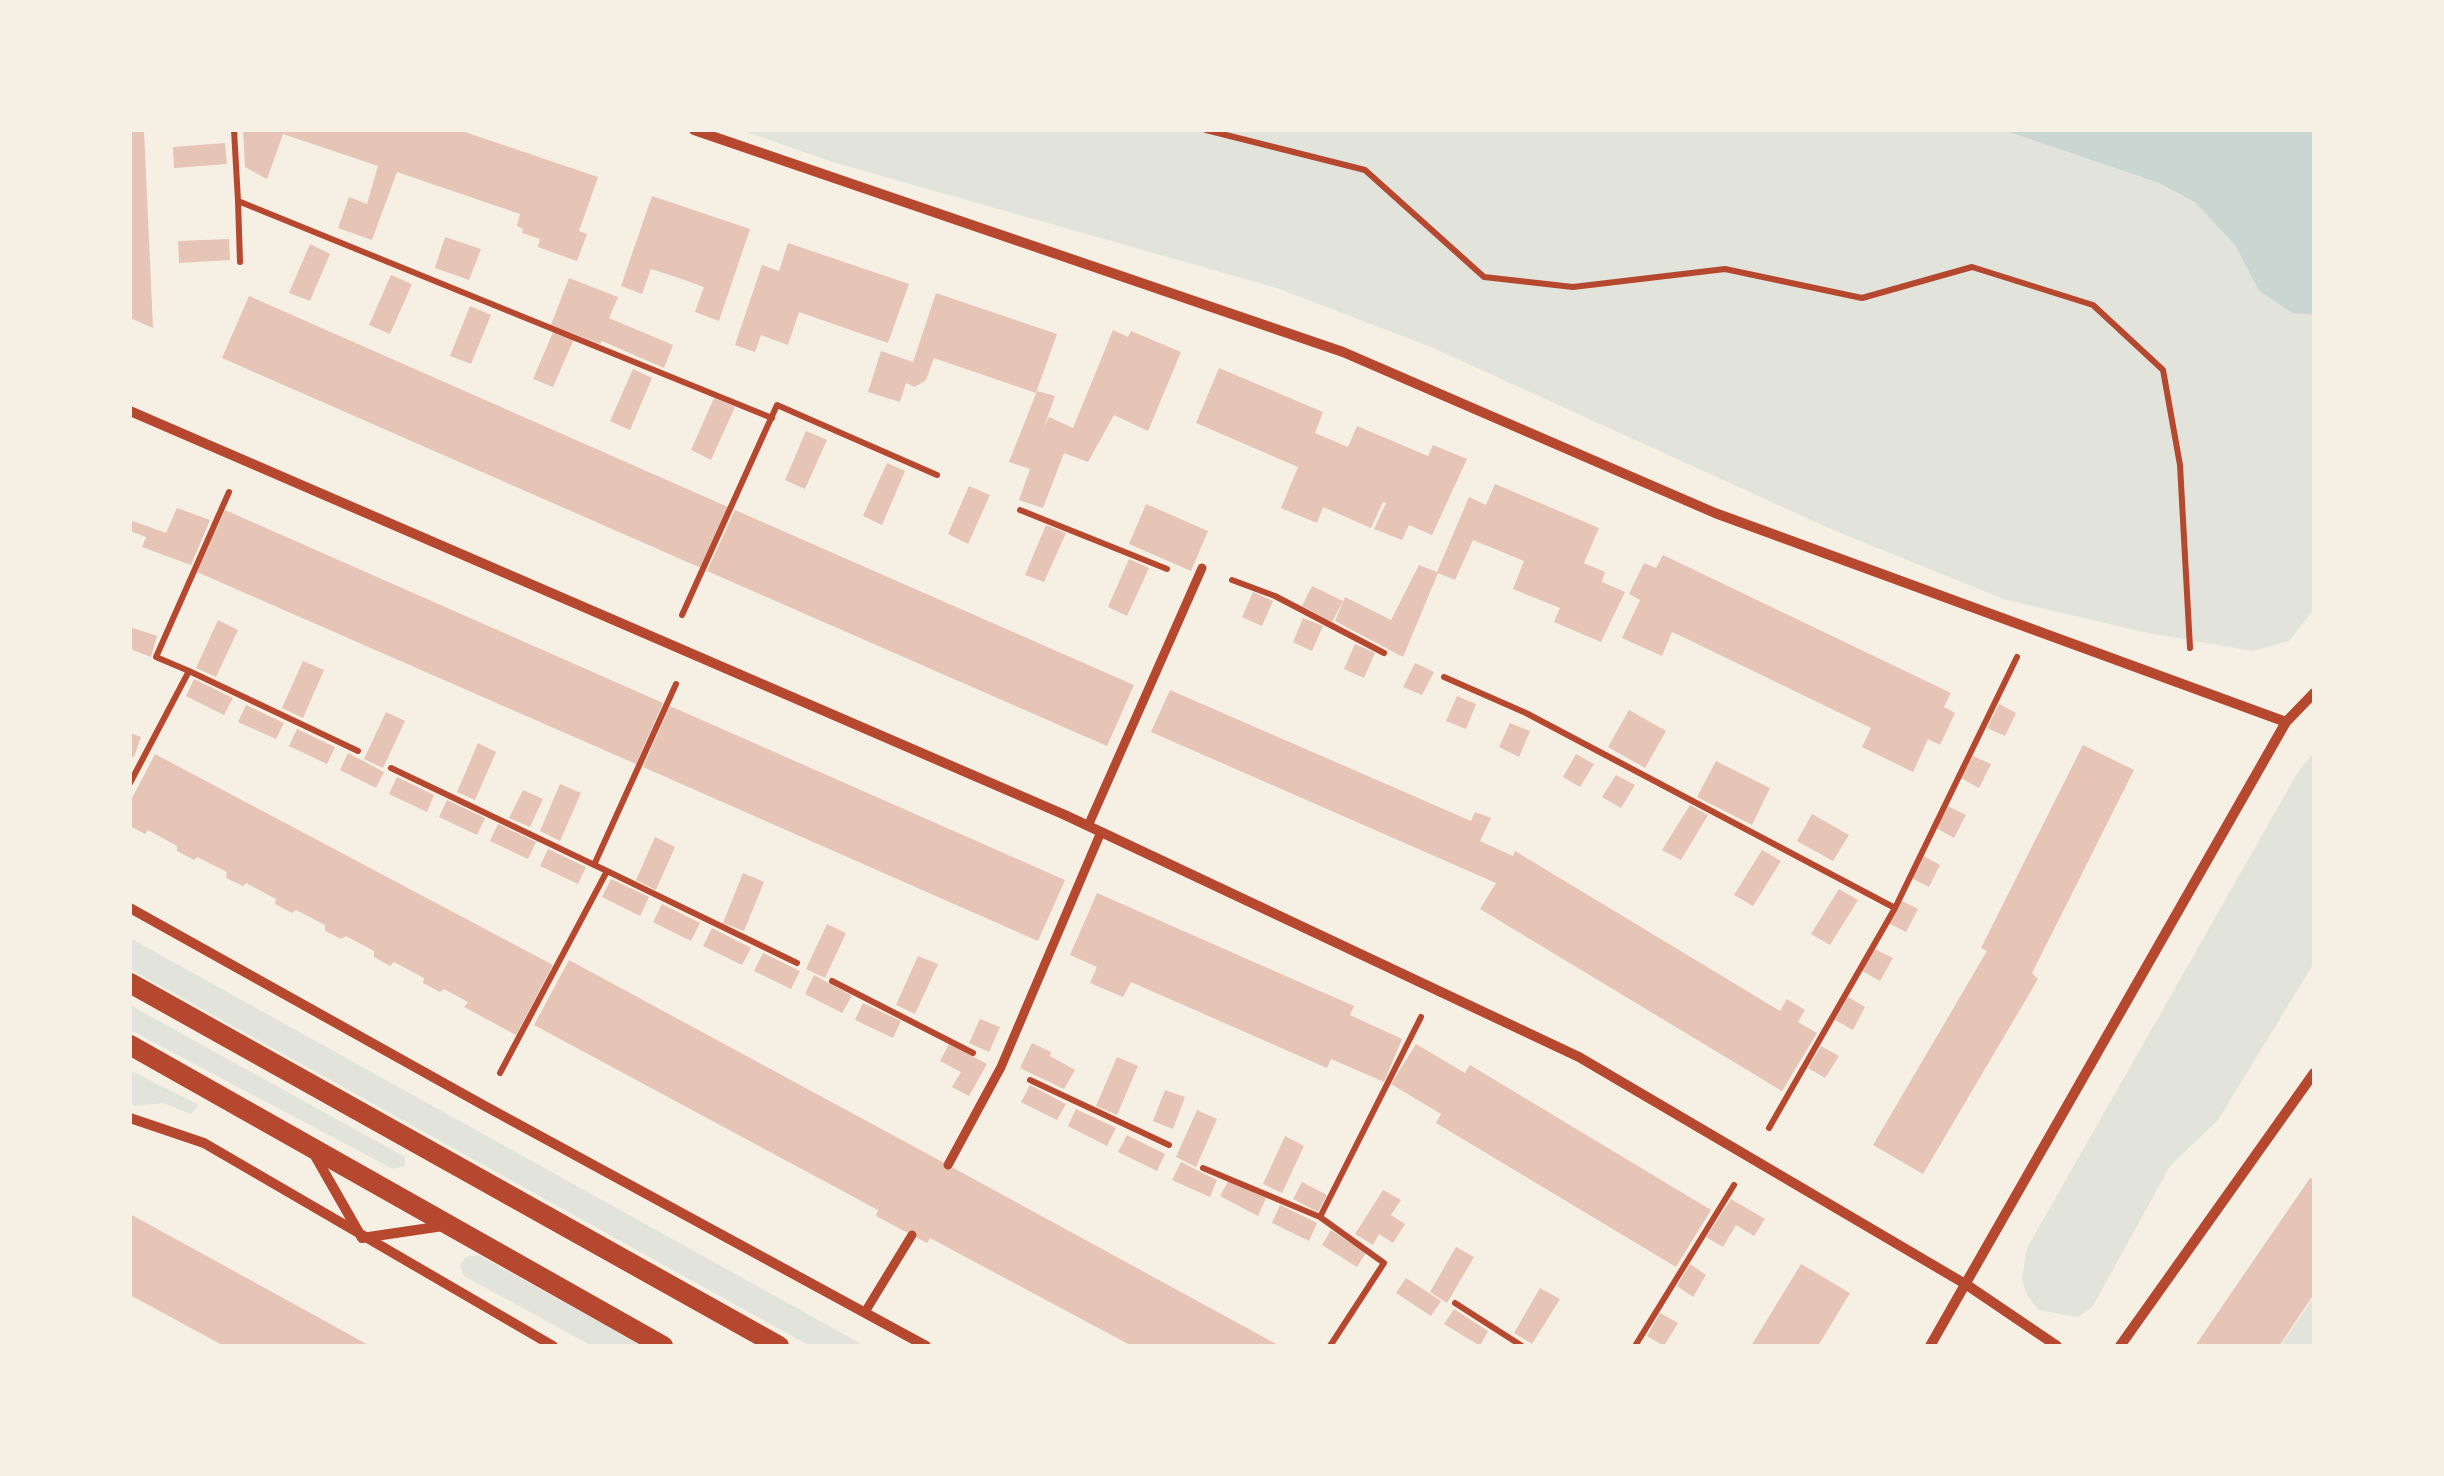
<!DOCTYPE html>
<html>
<head>
<meta charset="utf-8">
<style>
  body { margin:0 }
  #map { position:relative; width:2444px; height:1476px; overflow:hidden; background:#f6efe4; font-family:"PT Sans Narrow",sans-serif }
  canvas { display:block }
  .frame { position:absolute; inset:0; border:132px solid #f6efe4; pointer-events:none }
</style>
</head>
<body>
<div id="map">
<canvas width="2444" height="1476"></canvas>
<div class="frame"></div>
</div>
<script>
const ctx = document.querySelector('canvas').getContext('2d');
ctx.lineJoin = 'round';
function paint(path, color) { ctx.fillStyle = color; ctx.fill(path, 'evenodd'); }
const poly = rows => new Path2D(rows.map(r => 'M' + r).join(''));
function stroke(path, color, width, dash) { ctx.strokeStyle = color; ctx.lineWidth = width; ctx.lineCap = dash ? 'butt' : 'round'; ctx.setLineDash(dash || []); ctx.stroke(path); }
const green = poly([
  [740,130,2003,130,2159,183,2196,202,2235,245,2259,291,2292,313,2314,315,2314,609,2289,641,2253,651,2148,633,2006,600,1833,530,1431,347,1277,288,836,163],
  [2314,752,2314,963,2218,1120,2170,1166,2093,1306,2078,1317,2038,1310,2026,1293,2022,1279,2027,1248,2298,772],
  [130,938,865,1346,810,1346,130,969],
  [130,1005,405,1157,405,1166,393,1169,130,1030],
  [130,1071,130,1070,199,1105,191,1114,163,1103,135,1106,130,1103],
  [479,1255,643,1346,592,1346,464,1276,460,1266,465,1257],
  [2314,1297,2314,1346,2280,1346]
]);
const water = poly([
  [2003,130,2314,130,2314,315,2292,313,2259,291,2235,245,2195,202,2159,183]
]);
const building = poly([
  [130,130,144,130,153,328,130,318],
  [243,130,459,130,598,177,579,231,587,234,577,261,538,247,540,239,522,233,523,229,517,226,520,214,397,172,372,240,338,228,349,197,367,204,378,166,283,134,267,179,245,167],
  [225,143,227,164,174,168,173,147],
  [652,196,750,229,719,321,695,312,704,287,679,278,651,269,642,294,621,286],
  [445,237,481,249,469,280,435,268],
  [229,239,230,260,179,263,178,241],
  [788,243,909,284,888,343,799,312,788,345,761,335,755,352,735,345,762,265,779,271],
  [310,244,330,254,310,301,289,293],
  [391,275,412,284,390,334,369,325],
  [569,278,618,297,609,318,673,345,664,368,602,341,600,344,551,325],
  [936,293,1057,334,1036,393,934,358,926,380,915,387,906,383,900,402,868,392,881,351,913,362],
  [249,296,728,507,701,568,222,358],
  [470,306,491,315,471,364,450,356],
  [554,330,574,339,553,387,533,379],
  [1113,330,1128,337,1131,331,1181,352,1148,431,1114,415,1088,462,1064,453,1043,508,1019,500,1030,469,1009,462,1037,391,1055,396,1044,427,1049,417,1073,428],
  [1219,368,1323,412,1315,433,1348,447,1357,426,1428,456,1433,445,1467,459,1432,535,1409,525,1402,540,1374,529,1386,503,1383,502,1371,528,1323,507,1317,523,1281,508,1298,467,1196,423],
  [633,369,652,378,630,430,610,421],
  [714,398,735,407,711,460,691,450],
  [806,431,827,440,805,489,785,480],
  [887,463,905,471,882,525,863,516],
  [1495,484,1599,528,1584,563,1605,572,1602,582,1625,592,1601,642,1554,622,1560,608,1513,589,1524,561,1473,540,1455,580,1438,573,1403,657,1335,621,1345,597,1391,620,1419,565,1437,572,1469,497,1486,505],
  [969,486,990,495,968,544,948,534],
  [1146,504,1208,531,1191,571,1129,544],
  [177,508,210,520,191,565,142,547,146,537,130,531,130,520,166,533],
  [225,510,663,703,636,764,197,572],
  [735,510,1134,685,1107,746,707,571],
  [1046,525,1066,533,1044,582,1025,575],
  [1663,555,1951,693,1944,707,1955,713,1940,745,1928,739,1913,772,1862,747,1871,728,1683,637,1672,632,1662,656,1622,638,1640,600,1629,594,1644,563,1656,568],
  [1129,559,1149,568,1127,616,1108,607],
  [1312,586,1343,601,1332,622,1302,606],
  [1253,592,1273,601,1262,626,1242,617],
  [1303,618,1323,626,1312,651,1293,642],
  [218,620,238,630,216,677,196,668],
  [130,627,157,636,151,657,130,649],
  [1355,644,1375,653,1364,678,1344,669],
  [303,661,324,670,303,718,282,708],
  [1415,663,1434,672,1422,695,1403,687],
  [194,679,233,698,224,715,186,696],
  [1170,690,1471,821,1475,812,1491,818,1480,841,1513,856,1515,851,1780,1011,1787,999,1805,1010,1798,1022,1817,1033,1782,1091,1480,909,1496,883,1151,732],
  [1457,696,1476,704,1466,729,1446,721],
  [1999,704,2016,713,2005,736,1987,728],
  [246,705,284,723,276,739,238,722],
  [670,706,1065,880,1038,941,643,767],
  [1629,710,1666,731,1645,768,1608,747],
  [386,712,405,721,383,768,364,759],
  [1510,723,1530,731,1519,757,1499,747],
  [297,729,335,747,327,764,289,746],
  [130,733,141,737,134,757,130,756],
  [478,743,496,752,475,800,457,792],
  [2083,745,2134,770,2032,973,2038,979,1923,1174,1873,1145,1987,951,1981,948],
  [348,753,384,772,376,788,340,770],
  [155,754,553,965,516,1035,464,1007,468,1002,444,989,440,992,423,983,424,978,394,962,390,966,374,957,374,951,346,936,341,939,325,931,325,925,296,910,292,913,275,904,276,899,246,883,243,886,226,878,227,872,197,857,194,860,177,851,177,846,148,830,145,834,130,826,130,802],
  [1576,754,1594,764,1580,787,1563,777],
  [1973,756,1991,764,1979,788,1961,778],
  [1716,761,1770,788,1752,825,1697,797],
  [1616,775,1635,785,1621,808,1602,797],
  [397,777,434,795,427,812,389,794],
  [560,784,581,793,560,841,540,831],
  [523,790,543,799,530,827,509,818],
  [447,800,485,818,477,835,439,817],
  [1690,805,1708,815,1681,860,1662,850],
  [1948,806,1966,815,1954,838,1936,828],
  [1812,814,1849,835,1833,861,1797,841],
  [498,824,536,842,528,859,490,841],
  [655,837,675,847,656,890,636,880],
  [548,849,586,867,578,884,540,866],
  [1762,850,1781,861,1753,906,1734,895],
  [1922,855,1940,865,1929,887,1911,878],
  [743,873,764,882,744,931,723,923],
  [611,879,649,897,640,916,602,897],
  [1839,889,1858,900,1830,945,1811,934],
  [1097,893,1354,1006,1350,1015,1402,1039,1384,1082,1331,1059,1327,1068,1131,982,1123,997,1090,983,1097,967,1070,955],
  [1900,900,1918,909,1906,932,1888,923],
  [662,904,700,923,691,941,653,922],
  [827,924,846,933,825,978,806,969],
  [712,928,751,948,742,965,703,946],
  [1875,949,1893,958,1880,981,1862,971],
  [763,953,800,971,791,989,754,971],
  [918,956,938,964,915,1014,896,1005],
  [569,960,948,1165,1280,1346,1132,1346,930,1238,927,1243,876,1216,878,1210,534,1025],
  [814,975,852,996,842,1013,805,994],
  [1848,997,1865,1007,1853,1030,1835,1020],
  [863,1003,901,1021,893,1038,855,1020],
  [980,1019,1000,1027,989,1052,969,1043],
  [1032,1043,1051,1052,1050,1056,1075,1070,1064,1089,1020,1068],
  [949,1044,987,1064,969,1096,952,1087,961,1072,940,1061],
  [1416,1044,1465,1073,1470,1065,1711,1210,1676,1267,1436,1123,1441,1114,1391,1084],
  [1821,1046,1839,1056,1825,1078,1808,1068],
  [1117,1057,1138,1066,1117,1115,1096,1106],
  [1030,1085,1066,1104,1057,1120,1021,1102],
  [1165,1090,1185,1097,1173,1129,1153,1121],
  [1076,1109,1116,1128,1107,1146,1068,1126],
  [1197,1110,1217,1119,1196,1167,1176,1157],
  [1127,1135,1165,1154,1157,1171,1118,1152],
  [1285,1136,1304,1146,1282,1193,1263,1184],
  [1181,1162,1217,1180,1210,1197,1172,1180],
  [2310,1178,2314,1180,2314,1294,2279,1346,2195,1346],
  [1229,1180,1266,1198,1258,1216,1220,1196],
  [1302,1182,1327,1195,1318,1212,1293,1199],
  [1383,1190,1401,1200,1391,1215,1405,1224,1393,1243,1379,1234,1373,1245,1355,1234],
  [1731,1199,1765,1219,1754,1236,1736,1225,1723,1247,1706,1237],
  [1280,1205,1317,1223,1309,1241,1272,1223],
  [130,1214,325,1321,370,1346,224,1346,130,1295],
  [1331,1230,1366,1253,1357,1267,1322,1245],
  [1456,1247,1474,1257,1447,1303,1430,1292],
  [1690,1264,1706,1275,1693,1297,1677,1286],
  [1801,1264,1850,1293,1818,1346,1751,1346],
  [1406,1278,1441,1301,1431,1316,1396,1293],
  [1540,1288,1560,1299,1532,1344,1514,1333],
  [1454,1309,1488,1331,1480,1346,1444,1324],
  [1660,1313,1678,1323,1664,1346,1647,1336]
]);
const path = poly([
  [234,130,238,201,772,418],
  [1206,130,1365,170,1484,277,1573,287,1725,269,1862,298,1972,267,2093,305,2163,370,2180,465,2190,648],
  [238,201,240,262],
  [1020,510,1167,569],
  [1232,580,1275,596,1384,653],
  [682,615,777,405,937,475],
  [189,671,156,657,229,492],
  [1444,677,1526,713,1895,908],
  [391,768,607,871,500,1073],
  [130,783,189,671,358,751],
  [594,865,676,684],
  [607,871,797,963],
  [832,981,973,1053],
  [1030,1080,1169,1145],
  [1769,1128,1895,908,2017,657],
  [1203,1168,1320,1217,1384,1263,1330,1346],
  [1320,1217,1421,1017],
  [1455,1303,1522,1346],
  [1635,1346,1734,1185]
]);
const pedestrian = poly([
  [1088,826,1202,568],
  [948,1165,1001,1067,1101,832],
  [865,1312,912,1235]
]);
const minor = poly([
  [694,130,1343,352,1715,513,2286,722],
  [130,411,1065,815,1579,1057,1967,1285,2057,1346],
  [130,908,483,1105,926,1346],
  [130,1118,204,1143,553,1346],
  [314,1154,362,1238,443,1226],
  [1930,1346,2286,722,2314,693],
  [2120,1346,2314,1073]
]);
const secondary = poly([
  [130,983,779,1346],
  [130,1045,663,1346]
]);
paint(green, '#e2e4dc');
paint(water, '#c9d6d2');
paint(building, '#e6c5b7');
stroke(path, '#b5482f', 6);
stroke(pedestrian, '#b5482f', 9);
stroke(minor, '#b5482f', 10);
stroke(secondary, '#b5482f', 20);
</script>
</body>
</html>
